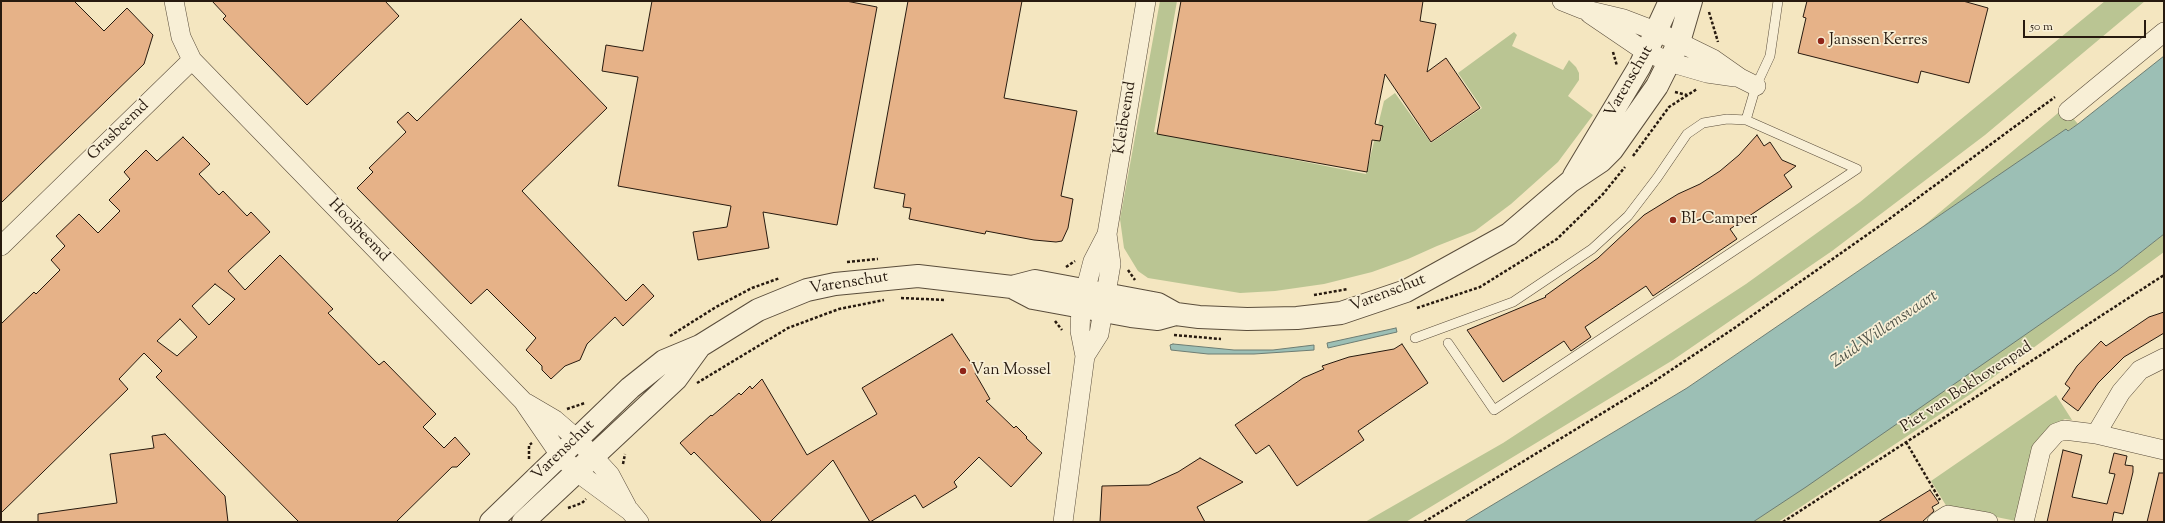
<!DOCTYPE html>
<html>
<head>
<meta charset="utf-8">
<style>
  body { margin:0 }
  #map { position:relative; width:2165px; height:523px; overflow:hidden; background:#f4e6c0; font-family:"Sorts Mill Goudy",serif }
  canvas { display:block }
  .frame { position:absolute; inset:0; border:2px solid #271a0f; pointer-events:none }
  .scale { position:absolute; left:2023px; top:20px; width:123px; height:18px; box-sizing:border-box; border:2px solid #271a0f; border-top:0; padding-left:5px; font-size:12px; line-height:14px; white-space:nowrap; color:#271a0f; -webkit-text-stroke:3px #f8efd6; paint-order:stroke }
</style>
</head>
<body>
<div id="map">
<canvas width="2165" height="523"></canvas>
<div class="frame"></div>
<div class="scale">50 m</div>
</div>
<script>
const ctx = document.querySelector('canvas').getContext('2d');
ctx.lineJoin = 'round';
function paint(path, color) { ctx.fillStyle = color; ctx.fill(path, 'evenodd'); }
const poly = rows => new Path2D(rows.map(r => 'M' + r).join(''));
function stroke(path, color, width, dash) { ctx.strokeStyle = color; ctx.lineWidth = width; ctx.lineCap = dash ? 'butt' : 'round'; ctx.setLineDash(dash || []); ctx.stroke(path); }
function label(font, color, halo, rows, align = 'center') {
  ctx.font = font + ' "Sorts Mill Goudy",serif'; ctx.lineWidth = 3.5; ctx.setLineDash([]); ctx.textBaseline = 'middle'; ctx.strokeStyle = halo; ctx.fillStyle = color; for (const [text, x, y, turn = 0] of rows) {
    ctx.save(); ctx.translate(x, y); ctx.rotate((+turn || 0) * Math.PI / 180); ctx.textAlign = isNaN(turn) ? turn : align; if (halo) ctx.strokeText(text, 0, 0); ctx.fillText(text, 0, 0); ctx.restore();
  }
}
const green = poly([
  [1160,1,1177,1,1154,132,1366,174,1384,101,1395,93,1431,143,1482,108,1458,73,1514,32,1517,35,1512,46,1563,70,1569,60,1576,67,1579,73,1579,80,1568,96,1593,115,1558,162,1511,204,1475,231,1437,246,1408,259,1372,272,1324,284,1275,291,1240,293,1148,278,1138,271,1124,248,1120,219],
  [2105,1,2145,1,1985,135,1832,251,1673,360,1409,520,1406,522,1365,522,1503,443,1746,284,1860,202],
  [2064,108,2078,124,2067,131,2066,130,1921,228],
  [2164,234,2164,252,1969,395,1778,522,1753,522,2117,271],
  [2056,395,2072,420,2065,419,2051,426,2016,521,1947,507,1931,481]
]);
const water = poly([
  [2164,56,2164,234,2117,271,1806,487,1753,522,1464,522,1687,388,2066,129,2068,131,2078,124,2164,56],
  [1396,328,1397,332,1328,348,1327,343,1396,328],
  [1173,344,1234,350,1273,350,1314,345,1314,350,1254,354,1208,354,1171,350,1170,345,1173,344]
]);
const building = poly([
  [1,1,74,1,104,31,127,8,153,35,144,64,1,203,1,1],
  [212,1,385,1,399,16,307,105,223,19,226,16,212,1],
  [652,1,846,1,877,7,837,225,763,212,769,248,698,260,693,232,727,227,731,206,618,186,638,77,602,71,606,45,643,51,652,1],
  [908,1,1022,1,1004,98,1077,111,1061,196,1073,199,1068,228,1062,241,1056,242,1034,240,986,231,985,234,909,219,911,208,903,207,905,194,874,188,908,1],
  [1181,1,1423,1,1420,21,1436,24,1427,72,1446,58,1480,108,1431,142,1385,74,1375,124,1383,126,1380,141,1372,140,1367,172,1157,134,1181,1],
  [1807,1,1963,1,1988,8,1969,83,1921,71,1918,83,1798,53,1806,18,1803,17,1807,1],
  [521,19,607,108,522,191,626,301,643,284,654,296,623,326,615,317,587,344,580,360,565,366,551,379,542,370,542,366,526,350,536,338,487,289,471,304,357,188,373,172,369,168,406,132,397,122,408,112,417,121,521,19],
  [1757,135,1764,146,1770,142,1782,160,1796,166,1784,175,1792,187,1730,229,1737,239,1653,296,1646,286,1585,327,1591,337,1571,351,1564,341,1503,382,1467,330,1546,297,1545,296,1598,258,1644,215,1678,194,1700,184,1720,171,1739,155,1757,135],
  [183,137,210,164,199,174,219,195,223,191,247,216,251,212,270,232,228,271,245,290,280,255,333,309,328,313,379,365,384,361,436,414,423,427,444,448,455,437,470,454,457,467,452,467,396,522,299,522,156,377,162,371,144,353,119,379,128,389,1,513,1,324,34,292,36,294,60,270,51,260,65,246,56,236,79,214,98,233,120,211,109,200,130,179,124,172,146,150,157,161,183,137],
  [215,284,235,299,209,325,192,306,215,284],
  [180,319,197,337,177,356,157,341,180,319],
  [2164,312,2164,333,2124,357,2098,383,2078,411,2062,399,2070,388,2065,384,2077,366,2101,341,2106,346,2149,317,2164,312],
  [952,334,977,372,975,373,990,399,986,401,1014,428,1016,426,1027,437,1026,438,1042,453,1011,487,979,457,954,482,957,487,923,508,915,495,870,522,833,460,770,522,762,522,694,452,691,455,680,443,711,415,712,416,739,393,741,395,750,386,752,389,762,379,807,455,877,414,862,388,952,334],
  [1402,344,1428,383,1358,431,1364,440,1297,486,1269,445,1256,454,1235,425,1303,378,1324,369,1322,366,1349,357,1394,349,1402,344],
  [165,434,225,496,228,522,38,522,38,514,117,503,110,454,154,448,152,436,165,434],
  [2063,450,2082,455,2072,497,2107,504,2115,474,2109,473,2114,453,2127,456,2125,465,2133,466,2133,472,2123,514,2114,512,2112,522,2047,522,2063,450],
  [1200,458,1243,482,1197,507,1205,522,1100,522,1102,486,1149,485,1178,472,1200,458],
  [2159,473,2164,473,2164,522,2147,522,2159,473],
  [1930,490,1939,503,1932,507,1934,511,1922,522,1878,522,1930,490]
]);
const path = poly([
  [1709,12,1718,42],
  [1613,52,1617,66],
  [1675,92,1687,95],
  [1633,156,1669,107,1697,89],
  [847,262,878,259],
  [1066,267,1075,261],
  [1128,270,1135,280],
  [1314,295,1348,289],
  [901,298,946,300],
  [1417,308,1480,287,1557,239,1603,194,1625,167],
  [1055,321,1062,330],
  [1174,335,1221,339],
  [670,336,716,307,752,288,780,278],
  [697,383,788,328,839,309,884,300],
  [567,409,585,403],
  [1906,442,1940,500],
  [529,459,529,445,532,443],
  [623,464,625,454],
  [568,508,582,503,586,499],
  [1424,522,1650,384,1733,329,1881,225,2055,97],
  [1783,522,2164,275]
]);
const service = poly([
  [1746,120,1756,86,1770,56,1778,1],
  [1415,338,1513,302,1592,249,1628,216,1657,178,1687,134,1703,123,1727,119,1746,120,1857,169,1494,410,1448,343]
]);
const minor = poly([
  [1562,1,1582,9,1624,19,1658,32,1713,59,1740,78,1756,86],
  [1590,14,1643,50,1669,62,1707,73,1735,77],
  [192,60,523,401,560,455,577,472,630,511,639,522],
  [2068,111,2164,32],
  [1,246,192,60,181,37,174,1],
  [1085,356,1099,334,1111,264,1107,234,1146,1],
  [526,403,555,420,577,439,610,475,627,507],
  [2096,434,2121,392,2140,370,2164,358],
  [1063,522,1085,356,1080,331,1081,307,1093,261,1107,234],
  [1937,522,1948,515,1988,522],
  [2024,522,2041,450,2056,433,2064,430,2096,434,2164,450]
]);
const tertiary = poly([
  [1574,176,1640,66,1670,1],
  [1012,287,1035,281,1158,304,1176,314,1199,317,1247,319,1297,318,1341,313,1406,291,1509,234,1571,181,1601,161,1612,150,1657,86,1679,42,1691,1],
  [491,522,630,388,664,361,700,346,758,310,807,290,835,284,918,276,1012,287,1033,298,1131,316,1158,319,1176,314],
  [523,522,676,379,700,346]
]);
const markers = [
  [1821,41,4,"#8f2418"],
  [1673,220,4,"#8f2418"],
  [963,371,4,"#8f2418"]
];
const poiNames = [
  ["Janssen Kerres",1829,41],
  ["BI-Camper",1681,220],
  ["Van Mossel",971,371]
];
const streetNames = [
  ["Varenschut",1630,82,-60],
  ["Kleibeemd",1126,118,-81],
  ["Grasbeemd",119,131,-44],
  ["Hooibeemd",358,231,46],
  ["Varenschut",849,284,-9],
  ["Varenschut",1388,294,-21],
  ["Piet van Bokhovenpad",1967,388,-33],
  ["Varenschut",564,451,-44]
];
const waterNames = [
  ["Zuid-Willemsvaart",1885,330,-34]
];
paint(green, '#bac593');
paint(water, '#9cbfb5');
stroke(water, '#6d7d73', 1);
paint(building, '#e6b288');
stroke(building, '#271a0f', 1);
stroke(service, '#5a4d3b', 10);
stroke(minor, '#5a4d3b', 20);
stroke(tertiary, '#5a4d3b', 24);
stroke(path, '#271a0f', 2.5, [3, 2]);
stroke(service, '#f8efd6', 9);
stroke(minor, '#f8efd6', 19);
stroke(tertiary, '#f8efd6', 22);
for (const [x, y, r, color] of markers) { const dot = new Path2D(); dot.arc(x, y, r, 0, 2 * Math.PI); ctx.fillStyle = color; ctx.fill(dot); stroke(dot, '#f8efd6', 1.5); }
label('16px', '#271a0f', '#f8efd6', poiNames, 'left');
label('16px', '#271a0f', '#f8efd6', streetNames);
label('italic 17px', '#505449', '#f8efd6', waterNames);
</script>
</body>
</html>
